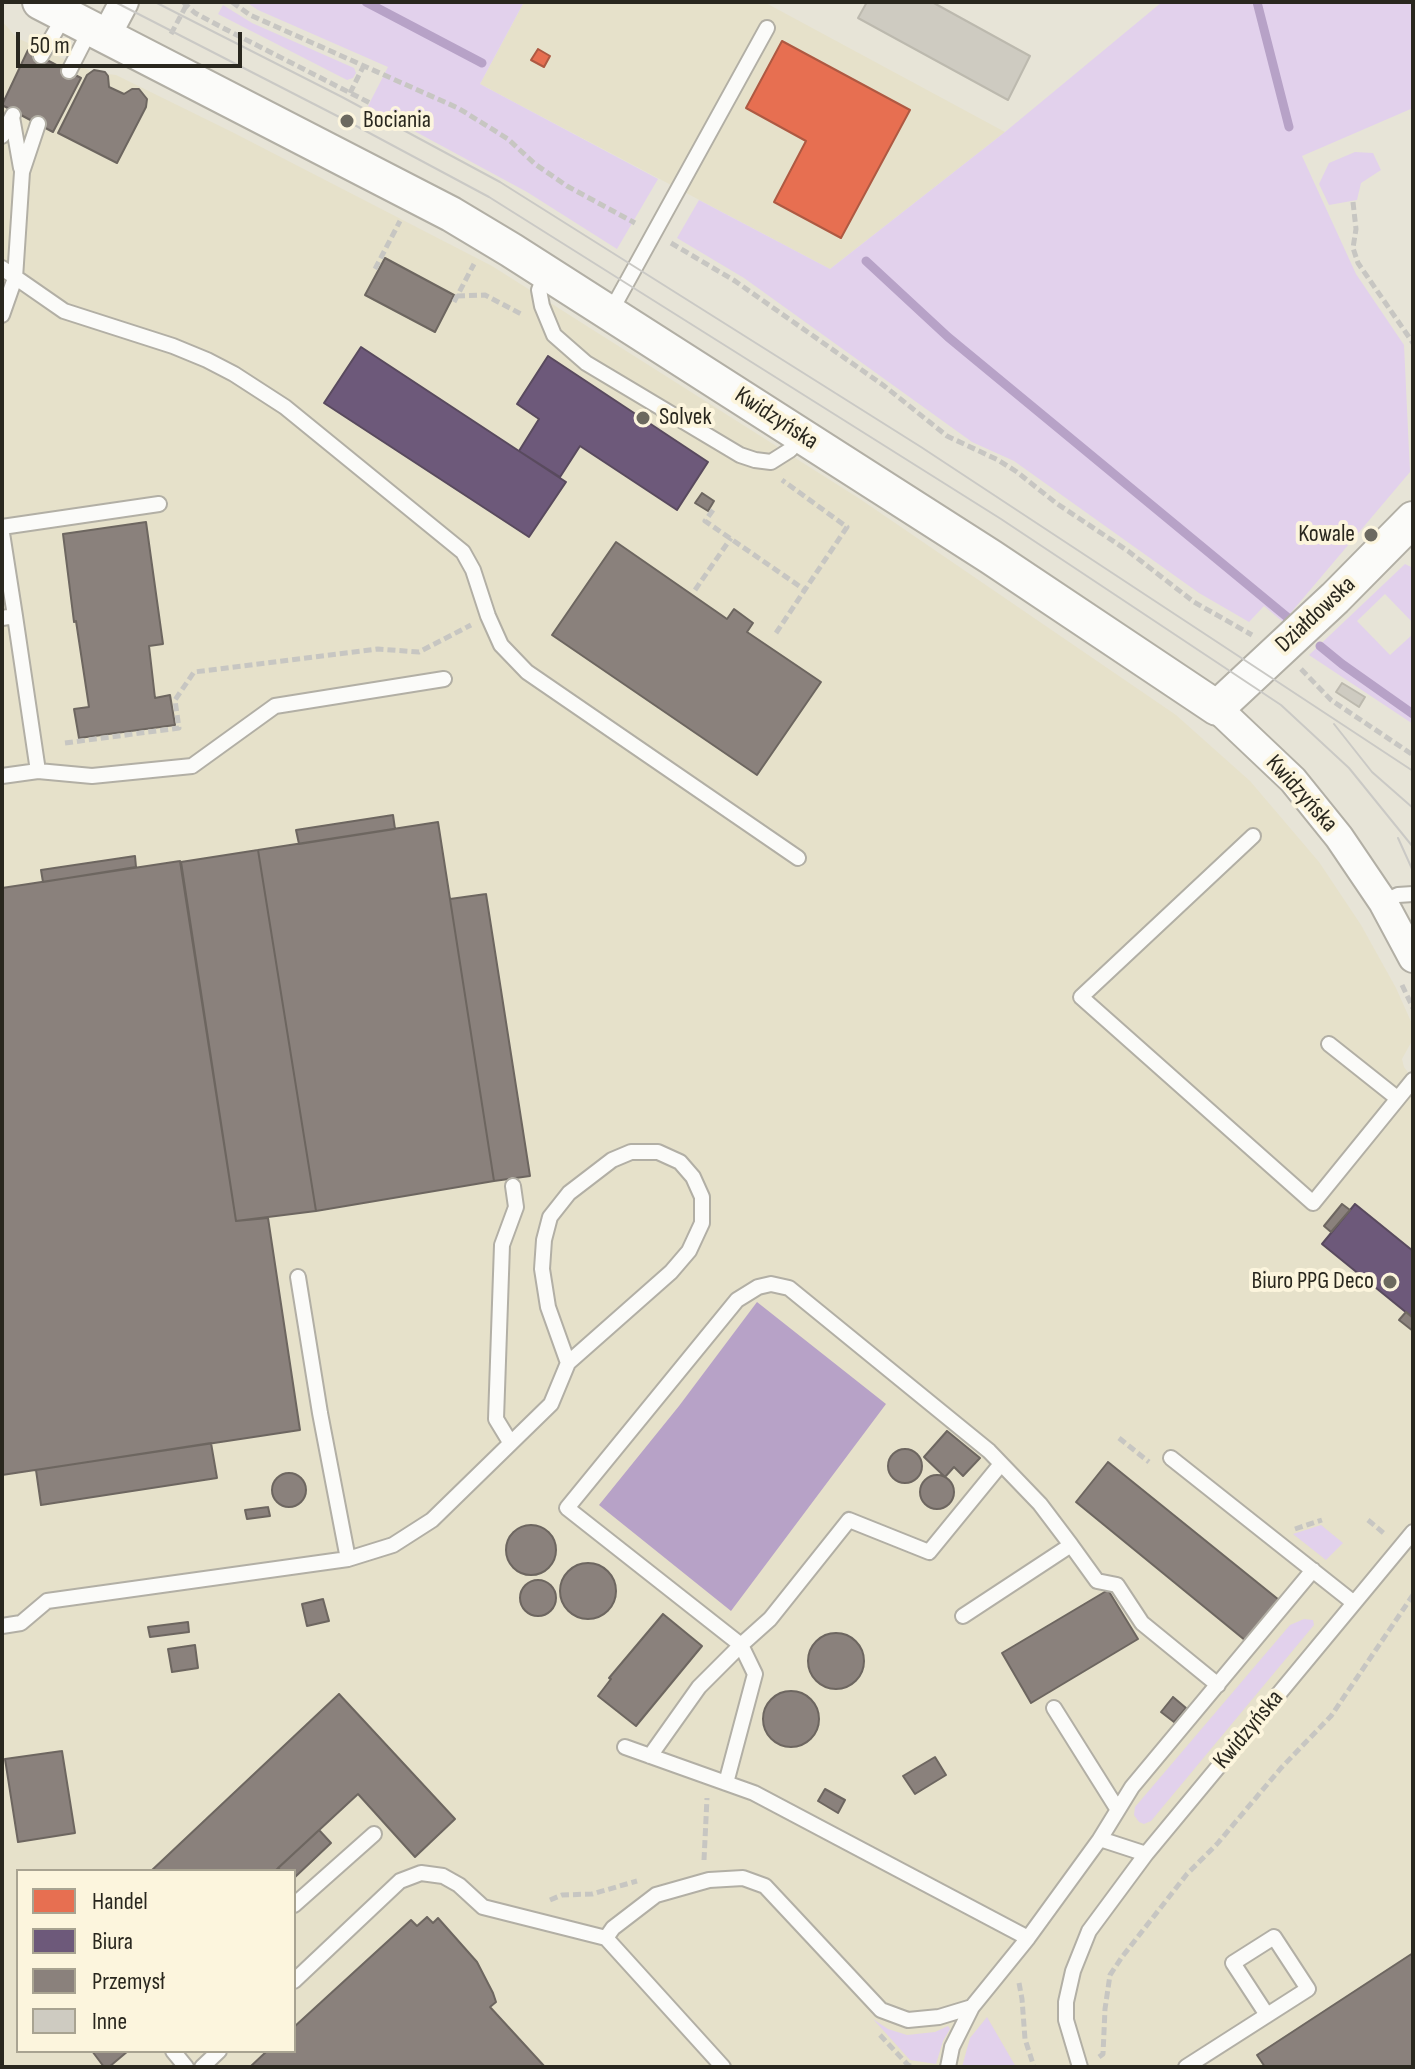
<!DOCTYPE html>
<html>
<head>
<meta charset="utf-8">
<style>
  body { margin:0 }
  #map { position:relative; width:1415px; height:2069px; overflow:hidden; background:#e7e4d7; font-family:"Sofia Sans Condensed",sans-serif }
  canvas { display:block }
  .frame { position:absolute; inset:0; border:4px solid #29271e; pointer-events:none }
  .legend { position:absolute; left:16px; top:1869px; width:280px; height:184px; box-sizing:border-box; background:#fcf5dd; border:2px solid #a8a391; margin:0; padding:10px 14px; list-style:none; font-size:24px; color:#29271e }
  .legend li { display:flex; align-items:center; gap:16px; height:40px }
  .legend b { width:40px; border:2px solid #a8a391 }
  .scale { position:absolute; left:16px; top:32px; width:226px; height:36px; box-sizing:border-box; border:4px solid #29271e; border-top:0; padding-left:10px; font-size:24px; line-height:28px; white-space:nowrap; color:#29271e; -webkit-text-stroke:6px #fcf5dd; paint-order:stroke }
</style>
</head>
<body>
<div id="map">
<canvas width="1415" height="2069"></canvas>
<div class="frame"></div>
<ul class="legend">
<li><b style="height:22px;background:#e76f51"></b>Handel</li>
<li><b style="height:22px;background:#6d597a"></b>Biura</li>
<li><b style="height:22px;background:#8a817c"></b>Przemysł</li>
<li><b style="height:22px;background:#cecbc1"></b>Inne</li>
</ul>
<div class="scale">50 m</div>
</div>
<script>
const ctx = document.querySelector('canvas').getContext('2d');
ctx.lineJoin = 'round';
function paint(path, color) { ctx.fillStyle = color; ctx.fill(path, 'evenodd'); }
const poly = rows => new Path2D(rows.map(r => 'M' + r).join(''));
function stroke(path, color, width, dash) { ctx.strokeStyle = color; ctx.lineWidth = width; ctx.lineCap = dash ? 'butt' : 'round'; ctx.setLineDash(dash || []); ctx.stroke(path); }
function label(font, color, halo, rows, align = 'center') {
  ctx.font = font + ' "Sofia Sans Condensed",sans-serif'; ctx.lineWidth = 8; ctx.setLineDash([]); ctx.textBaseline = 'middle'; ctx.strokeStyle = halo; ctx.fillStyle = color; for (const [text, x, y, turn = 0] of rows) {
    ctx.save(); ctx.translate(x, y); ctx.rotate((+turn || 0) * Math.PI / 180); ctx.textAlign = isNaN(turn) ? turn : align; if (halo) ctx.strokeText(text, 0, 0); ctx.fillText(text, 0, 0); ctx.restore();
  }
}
const built = poly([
  [524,2,764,2,1005,132,830,269,480,84],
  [2,21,17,38,93,72,116,75,232,132,492,266,860,499,1176,715,1250,781,1319,862,1361,925,1396,988,1413,1026,1413,1039,1402,1059,1404,1067,1413,1079,1413,2067,2,2067],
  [18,1871,294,1871,294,2051,18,2051]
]);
const green = poly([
  [246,2,524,2,480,84,658,179,617,249,527,192,368,106,388,67,258,10],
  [1162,2,1413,2,1413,108,1302,156,1356,274,1404,345,1410,472,1283,622,1264,606,1249,622,1199,593,1014,461,972,442,744,278,677,238,699,200,830,269,1005,132],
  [223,5,252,23,354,68,356,73,353,78,347,80,218,14],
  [1355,152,1373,153,1381,170,1361,183,1357,200,1329,205,1319,184,1329,163],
  [1405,564,1413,568,1413,623,1385,594,1357,621,1390,655,1413,634,1413,724,1309,655],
  [1321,1525,1343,1543,1326,1560,1293,1534],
  [1304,1619,1313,1620,1314,1625,1151,1821,1144,1824,1139,1822,1134,1815,1135,1807,1290,1625],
  [987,2017,1016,2067,962,2067,970,2038],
  [873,2019,888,2029,907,2035,935,2032,948,2026,950,2029,943,2041,936,2064,910,2060]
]);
const water = poly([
  [757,1302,886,1404,731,1611,599,1505,679,1406]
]);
const shops = poly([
  [782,41,910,110,841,238,774,202,806,141,746,108,782,41],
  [538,49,550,56,544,67,531,60,538,49]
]);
const offices = poly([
  [361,347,566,482,529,537,324,403,361,347],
  [548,356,708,462,677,510,580,446,560,477,519,451,539,419,517,404,548,356],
  [1355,1204,1413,1251,1413,1318,1322,1244,1355,1204]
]);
const industry = poly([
  [28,50,81,78,53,132,2,105,28,50],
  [94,70,105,72,108,76,109,87,124,94,132,89,139,89,147,99,146,107,117,163,58,133,87,75,94,70],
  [385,258,454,295,435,332,365,295,385,258],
  [702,493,714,501,708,511,695,503,702,493],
  [146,522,163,644,149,646,155,698,170,695,175,725,79,738,74,709,89,707,76,621,74,622,63,534,146,522],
  [616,542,727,619,734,609,753,623,747,632,821,682,757,775,552,635,616,542],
  [393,815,395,829,299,844,296,830,393,815],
  [438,822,494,1181,316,1211,258,850,438,822],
  [258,850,316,1211,236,1221,181,862,258,850],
  [135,856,136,867,43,882,41,870,135,856],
  [180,861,236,1221,268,1218,300,1430,2,1475,2,888,180,861],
  [486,894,530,1176,494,1181,450,899,486,894],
  [1342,1204,1350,1210,1331,1232,1324,1226,1342,1204],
  [1406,1312,1413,1318,1413,1331,1399,1320,1406,1312],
  [947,1431,980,1458,963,1476,954,1467,945,1477,924,1457,947,1431],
  [211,1443,217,1478,41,1505,36,1470,211,1443],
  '888 1466a17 17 0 1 1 34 0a17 17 0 1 1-34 0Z',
  [1108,1462,1279,1600,1246,1641,1076,1502,1108,1462],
  '272 1490a17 17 0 1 1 34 0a17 17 0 1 1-34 0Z',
  '920 1492a17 17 0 1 1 34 0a17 17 0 1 1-34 0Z',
  [268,1507,270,1516,247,1519,245,1510,268,1507],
  '506 1550a25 25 0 1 1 50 0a25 25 0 1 1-50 0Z',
  '560 1591a28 28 0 1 1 56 0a28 28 0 1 1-56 0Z',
  '520 1598a18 18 0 1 1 36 0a18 18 0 1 1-36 0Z',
  [1108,1590,1138,1639,1031,1703,1002,1653,1108,1590],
  [323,1599,329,1621,307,1626,302,1604,323,1599],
  [663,1614,702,1646,636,1726,598,1696,611,1679,609,1678,663,1614],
  [188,1622,189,1632,150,1637,148,1627,188,1622],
  '808 1661a28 28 0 1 1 56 0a28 28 0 1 1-56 0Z',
  [195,1645,198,1668,172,1672,168,1649,195,1645],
  '763 1719a28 28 0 1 1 56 0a28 28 0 1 1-56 0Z',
  [339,1694,455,1819,415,1857,358,1794,275,1871,151,1871,339,1694],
  [1173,1697,1186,1708,1174,1722,1161,1712,1173,1697],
  [62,1751,75,1833,18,1842,5,1759,62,1751],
  [935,1757,946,1775,915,1794,903,1776,935,1757],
  [825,1789,845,1800,838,1813,818,1801,825,1789],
  [319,1830,331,1843,294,1878,294,1871,281,1871,278,1868,319,1830],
  [427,1917,433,1923,438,1918,477,1962,493,1993,496,2002,490,2007,545,2067,250,2067,267,2051,294,2051,294,2027,411,1920,417,1926,427,1917],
  [1413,1953,1413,2067,1265,2067,1257,2055,1413,1953],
  [92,2051,128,2051,109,2067,104,2067,92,2051]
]);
const stream = poly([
  [366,2,482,63],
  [1257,2,1289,127],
  [866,261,948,337,1287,617],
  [1320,646,1342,664,1413,714]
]);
const building = poly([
  [867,2,932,2,1030,56,1008,100,858,18,867,2],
  [1342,683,1365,697,1359,707,1336,692,1342,683]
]);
const path = poly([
  [183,2,195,13,225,29,370,103],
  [232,2,250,15,458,108,508,139,535,164,567,186,635,223],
  [171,34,187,4],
  [350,93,364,65],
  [1353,202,1356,229,1353,248,1358,263,1413,343],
  [671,243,735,281,883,385,947,436,998,460,1017,472,1056,503,1128,551,1194,602,1252,635],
  [375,269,400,221],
  [457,296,485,295,523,315],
  [454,302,474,264],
  [713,510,705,521,805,590],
  [695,590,731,538],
  [776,633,847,527,782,480],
  [1301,669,1331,700,1413,755],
  [65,743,179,728,175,700,194,672,378,649,419,652,471,625],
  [1402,985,1413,1008],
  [1119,1438,1149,1462],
  [1368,1520,1386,1535],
  [1295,1529,1322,1520],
  [704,1860,707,1798],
  [550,1900,562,1895,592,1894,637,1881],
  [1019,1983,1022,1999,1025,2039,1034,2067],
  [880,2035,908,2065,913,2067],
  [1099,2057,1103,2054,1105,2009,1110,1975,1122,1957,1187,1874,1217,1844,1281,1768,1331,1716,1413,1595]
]);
const service = poly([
  [41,56,65,15],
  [69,71,91,28],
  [12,117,21,168],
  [2,136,13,115],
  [2,268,64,311,173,346,207,360,234,374,285,407,463,552,473,570,488,616,501,645,527,672,798,858],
  [546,272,539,290,542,306,554,335,586,363,740,455,755,460,771,462,790,450,803,436],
  [611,311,767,28],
  [2,315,15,278,22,172,38,124],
  [2,527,159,504],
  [2,533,15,616,2,618],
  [15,616,38,771],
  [2,776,38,771,92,776,192,766,275,706,444,679],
  [1253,836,1081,997,1313,1203,1413,1080],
  [1383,902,1398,895,1413,894],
  [1329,1044,1397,1098],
  [298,1277,320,1413,348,1559],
  [510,1442,496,1419,502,1245,516,1207,513,1186],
  [1171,1458,1354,1603],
  [1001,1464,929,1552,849,1520,770,1619,741,1645,567,1508,737,1300,758,1287,771,1284,789,1288,989,1451,1040,1504,1071,1545],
  [963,1616,1071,1545,1097,1581,1117,1585,1142,1623,1218,1685],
  [2,1626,21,1623,47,1601,348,1559,393,1545,432,1520,551,1404,568,1363,671,1272,689,1251,702,1223,702,1197,693,1177,680,1162,658,1152,631,1152,612,1160,569,1193,550,1217,544,1240,542,1269,548,1307,568,1363],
  [1054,1708,1118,1810],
  [625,1747,754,1793,1028,1938],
  [650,1756,699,1687,741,1645,755,1674,726,1783],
  [1100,1839,1132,1787,1313,1570],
  [294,1905,374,1834],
  [606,1938,613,1928,656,1895,709,1880,743,1878,765,1886,881,2010,908,2020,939,2017,972,2007],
  [294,1981,400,1881,421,1873,443,1876,459,1885,483,1907,606,1938,723,2067],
  [173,2051,186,2067],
  [202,2067,219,2051],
  [948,2067,952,2047,972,2007,1028,1938,1100,1839,1146,1854],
  [1080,2067,1066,2020,1066,2002,1073,1971,1089,1931,1146,1854,1413,1532],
  [1186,2067,1308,1989,1274,1937,1233,1963,1267,2015]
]);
const minor = poly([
  [106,36,124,2],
  [1217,708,1293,780,1339,837,1383,902,1413,958]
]);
const tertiary = poly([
  [40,2,451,214,511,250,991,557,1217,708,1335,598,1413,519]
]);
const tram = poly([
  [115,2,347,121,489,197,1001,519,1281,705,1349,768,1413,847],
  [155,2,342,97,500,182,921,447,1413,771],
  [1334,724,1372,772,1413,808],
  [1398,838,1413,871]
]);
const markers = [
  [347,121,8,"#6c695f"],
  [643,418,8,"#6c695f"],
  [1371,535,8,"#6c695f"],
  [1390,1282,8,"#6c695f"]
];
const poiNames = [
  ["Bociania",363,121],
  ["Solvek",659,418],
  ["Kowale",1355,535,"right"],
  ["Biuro PPG Deco",1374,1282,"right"]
];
const streetNames = [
  ["Kwidzyńska",776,419,33],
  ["Działdowska",1316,615,-43],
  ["Kwidzyńska",1301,794,48],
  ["Kwidzyńska",1249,1730,-50]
];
paint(built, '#e6e1ca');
paint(green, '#e2d1ec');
paint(water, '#b7a2c7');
paint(shops, '#e76f51');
stroke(shops, '#ae5942', 2);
paint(offices, '#6d597a');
stroke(offices, '#594a5e', 2);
paint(industry, '#8a817c');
stroke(industry, '#6d6660', 2);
stroke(stream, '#b7a2c7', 9);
paint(building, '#cecbc1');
stroke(building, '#bcb9ae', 2);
stroke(service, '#b2afa5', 18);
stroke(minor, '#b2afa5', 32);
stroke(tertiary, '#b2afa5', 38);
stroke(path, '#c7c6c2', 5, [8, 4]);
stroke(service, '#fbfbf9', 14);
stroke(minor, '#fbfbf9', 28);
stroke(tertiary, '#fbfbf9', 34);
stroke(tram, '#cac9c5', 2);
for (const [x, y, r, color] of markers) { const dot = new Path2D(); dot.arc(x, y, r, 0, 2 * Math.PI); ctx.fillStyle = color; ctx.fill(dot); stroke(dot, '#fcf5dd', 3); }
label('24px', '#29271e', '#fcf5dd', poiNames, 'left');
label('24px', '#29271e', '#fcf5dd', streetNames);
</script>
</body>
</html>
